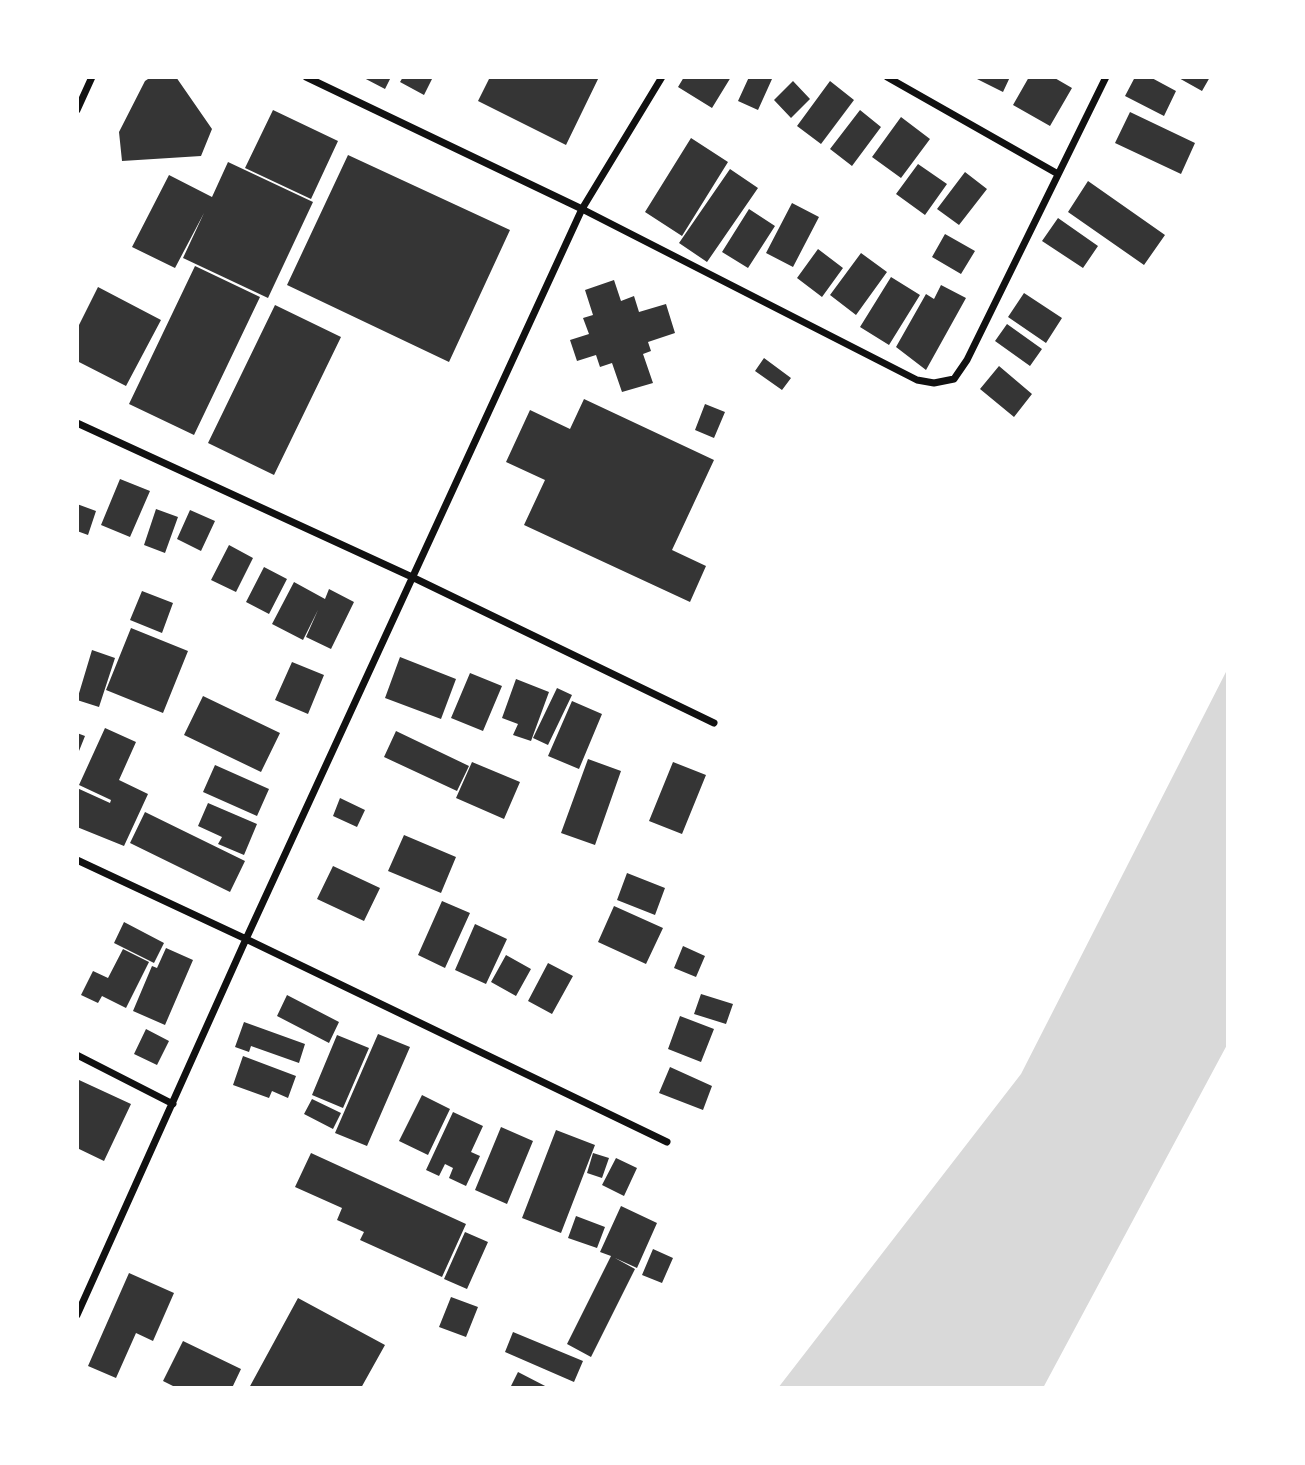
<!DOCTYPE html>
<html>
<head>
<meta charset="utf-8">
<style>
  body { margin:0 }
  #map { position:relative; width:1305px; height:1465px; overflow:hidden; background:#fff; font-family:Quicksand,sans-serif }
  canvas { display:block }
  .frame { position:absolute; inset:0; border:79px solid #fff; pointer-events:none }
</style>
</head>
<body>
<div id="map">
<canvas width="1305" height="1465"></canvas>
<div class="frame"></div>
</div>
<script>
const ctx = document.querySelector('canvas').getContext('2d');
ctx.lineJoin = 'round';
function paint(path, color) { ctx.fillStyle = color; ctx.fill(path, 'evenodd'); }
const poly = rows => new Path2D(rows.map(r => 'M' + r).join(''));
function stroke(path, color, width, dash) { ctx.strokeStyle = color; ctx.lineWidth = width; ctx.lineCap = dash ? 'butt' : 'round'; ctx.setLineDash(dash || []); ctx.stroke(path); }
const water = poly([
  [1228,668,1228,1043,1043,1388,778,1388,1021,1074]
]);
const building = poly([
  [151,77,176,77,212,129,201,156,122,161,119,132,145,81],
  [362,77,391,77,385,89],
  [403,77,433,77,424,95,400,82],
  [490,77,599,77,566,145,478,101],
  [684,77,731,77,712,108,678,87],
  [749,77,772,79,758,110,738,101],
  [978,77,1010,77,1003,92,977,79],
  [1029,77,1053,77,1072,88,1050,126,1013,105],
  [1135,77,1150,77,1176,91,1164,116,1125,96],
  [1177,77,1210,77,1202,91],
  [793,81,810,99,791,118,774,100],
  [830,81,854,100,821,144,797,126],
  [273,110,338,141,311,199,245,168],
  [860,110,881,127,852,166,830,149],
  [1130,112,1195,143,1181,174,1115,143],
  [901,117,930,139,901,178,872,157],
  [691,138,728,162,682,236,645,212],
  [348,155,510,230,449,362,287,285],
  [228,162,313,202,268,298,183,258,204,213,175,268,132,247,169,175,212,197],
  [918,164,947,184,925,215,896,194],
  [730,169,758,188,707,262,679,243],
  [965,172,987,189,959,225,937,209],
  [1088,181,1165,235,1144,265,1068,212],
  [792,203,819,217,793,267,766,253],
  [749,209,775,226,748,268,722,252],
  [1058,218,1098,246,1083,268,1042,241],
  [945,234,975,251,961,274,932,257],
  [818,249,843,268,822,297,797,278],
  [861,253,887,272,856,315,830,295],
  [195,266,260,297,194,435,129,404],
  [891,277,920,295,889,345,860,327],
  [614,280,621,301,634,296,639,312,666,304,675,333,648,342,651,351,643,354,653,383,622,392,612,363,600,367,596,355,577,361,570,340,589,334,583,318,593,315,585,290],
  [941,285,966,298,926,370,896,347,926,294,934,299],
  [98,287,161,320,126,386,77,361,77,329],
  [1024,293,1062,318,1046,343,1008,317],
  [275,305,341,337,274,475,208,443],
  [1007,324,1042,349,1030,366,995,341],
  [764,358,791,378,782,390,755,371],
  [999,366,1032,394,1014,417,980,389],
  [584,399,714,460,672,550,706,566,690,602,524,525,545,480,506,462,530,410,570,429],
  [705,404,725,412,714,438,695,430],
  [120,479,150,491,130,537,101,525],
  [77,504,96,511,88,535,77,531],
  [156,509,178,517,165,553,144,545],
  [190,510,215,521,201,551,177,539],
  [229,545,253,558,236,592,211,580],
  [264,567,287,579,269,614,246,602],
  [294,582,325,599,329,589,354,602,331,649,306,637,318,610,303,640,272,624],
  [142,591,173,603,162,633,130,620],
  [131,628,188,651,163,713,106,690],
  [92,650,115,658,99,707,77,700],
  [400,657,456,679,441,719,385,698],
  [292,662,324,675,308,714,275,700],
  [470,673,502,686,483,731,451,718],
  [516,679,549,692,531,741,513,735,518,724,502,718],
  [557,688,572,695,548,745,533,738],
  [203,696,280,733,261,772,184,735],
  [572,701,602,714,579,769,548,756],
  [105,728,136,742,119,780,148,794,124,846,77,827,77,788,110,803,111,800,79,785],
  [396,731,469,766,457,791,384,757],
  [77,733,85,736,77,756],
  [588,759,621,771,595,845,561,833],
  [472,762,520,782,504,819,456,798],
  [673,762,706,775,682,834,649,821],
  [215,765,269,789,257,816,203,792],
  [340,798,365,810,357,827,333,816],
  [208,803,257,824,244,855,218,844,222,837,198,826],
  [145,812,245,861,230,892,130,843],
  [404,835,456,857,441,893,388,871],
  [333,866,380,888,364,921,317,899],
  [627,873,665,888,655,915,617,900],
  [442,901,470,913,445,968,418,955],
  [614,906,663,928,646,964,598,942],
  [124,922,164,943,154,963,114,943],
  [475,924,507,939,486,984,455,970],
  [683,946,705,956,696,977,674,968],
  [166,948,193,960,165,1025,133,1011,152,966,157,968],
  [123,949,149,962,126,1008,102,996,98,1003,81,995,93,971,108,978],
  [506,955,531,969,516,996,491,982],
  [548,963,573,976,552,1014,528,1001],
  [701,994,733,1004,726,1024,694,1014],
  [287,995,339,1022,329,1043,277,1016],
  [680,1016,714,1029,701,1062,668,1049],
  [244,1022,305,1044,299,1063,251,1046,249,1052,235,1047],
  [146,1029,169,1041,157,1065,134,1054],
  [378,1034,410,1047,367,1146,335,1133],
  [337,1035,369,1048,343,1108,312,1095],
  [243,1056,296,1076,288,1098,272,1091,269,1098,233,1085],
  [670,1067,712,1086,703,1110,659,1093],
  [79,1080,131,1104,104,1161,77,1148,77,1084],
  [422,1095,450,1109,428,1155,399,1141],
  [312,1099,341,1113,333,1129,304,1114],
  [453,1112,483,1126,471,1152,480,1156,466,1186,449,1178,453,1168,445,1164,439,1176,426,1170],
  [501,1127,533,1141,507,1204,475,1190],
  [556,1130,595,1145,561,1233,522,1218],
  [311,1153,466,1224,442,1277,360,1240,364,1232,337,1220,342,1208,295,1187],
  [593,1153,609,1158,602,1178,587,1173],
  [616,1158,637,1168,624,1196,602,1185],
  [621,1206,657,1223,637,1268,615,1258,635,1269,591,1357,567,1344,611,1256,600,1252],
  [576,1216,605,1227,597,1248,568,1238],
  [465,1232,488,1242,467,1289,444,1279],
  [653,1249,673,1258,662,1283,642,1275],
  [129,1273,174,1293,153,1341,136,1333,116,1378,88,1366],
  [451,1297,478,1307,466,1337,439,1327],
  [298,1298,385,1345,361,1388,249,1388],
  [513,1332,583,1361,574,1382,505,1352],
  [183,1341,241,1369,232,1388,177,1388,163,1381],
  [518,1372,549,1388,510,1388]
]);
const minor = poly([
  [306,77,582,209,917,380,934,383,954,379,967,360,1106,77],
  [887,77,1058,174],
  [77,110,92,77],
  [77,423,412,577,714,723],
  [77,860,246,939,667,1142],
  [77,1055,173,1104],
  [77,1315,246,939,582,209,662,77]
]);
paint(water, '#d9d9d9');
paint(building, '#353535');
stroke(minor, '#111', 7);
</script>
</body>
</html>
